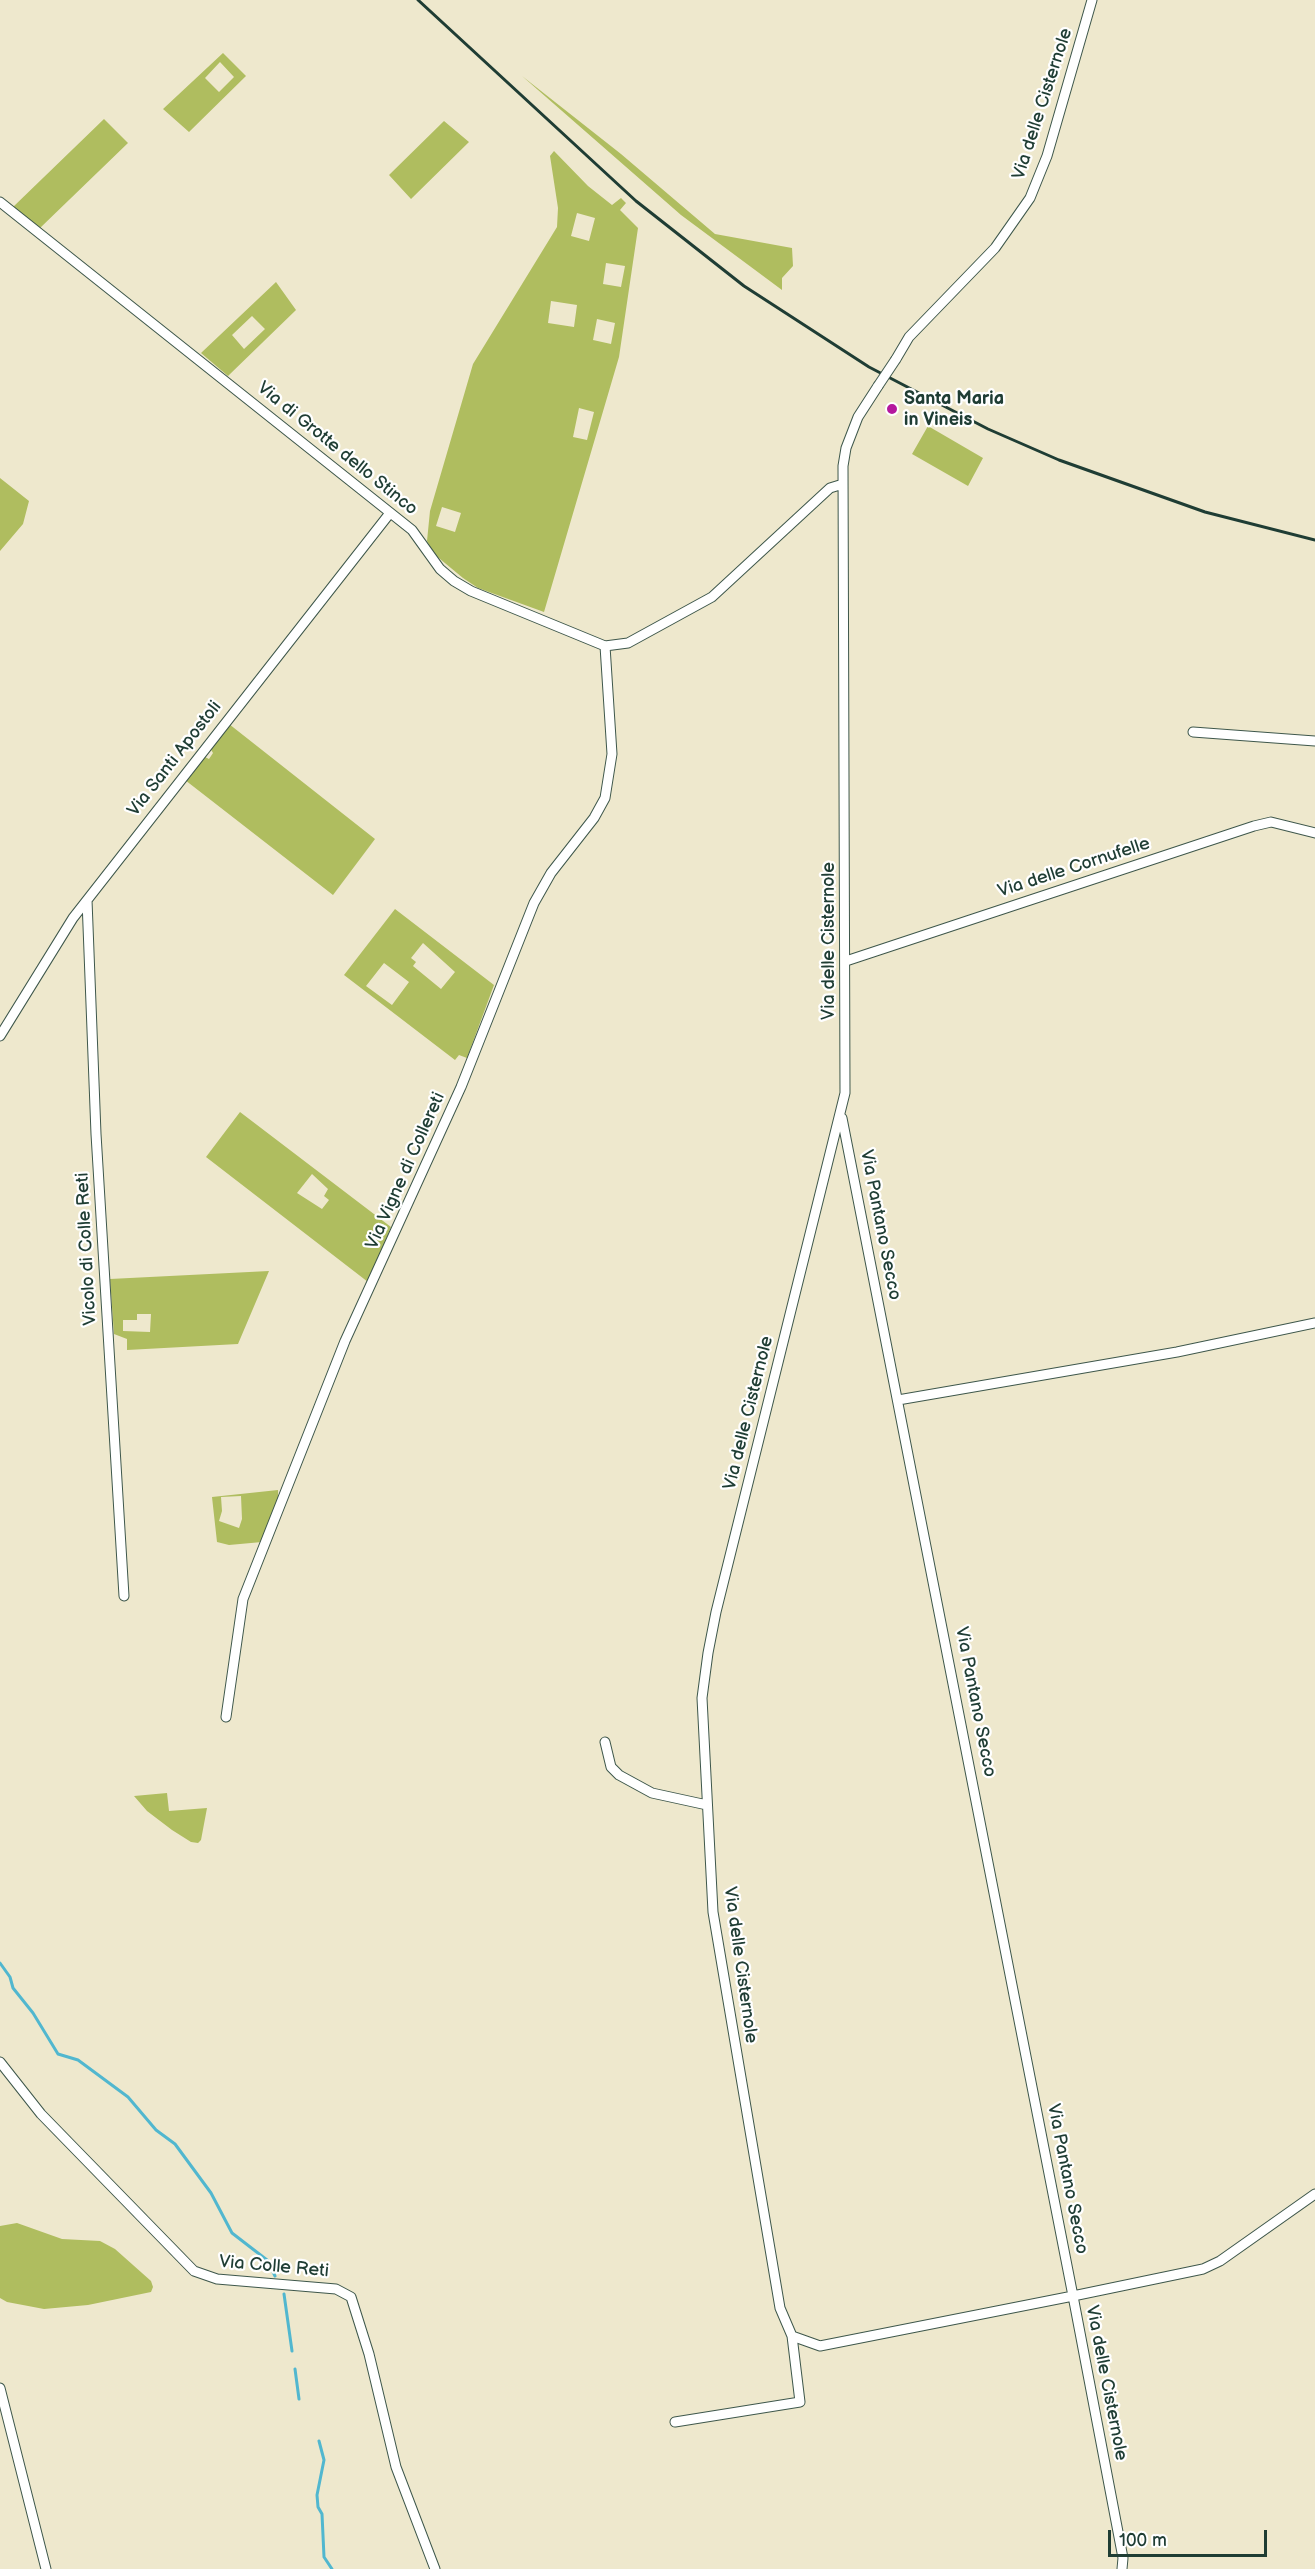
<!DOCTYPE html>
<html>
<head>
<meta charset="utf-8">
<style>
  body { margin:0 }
  #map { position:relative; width:1315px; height:2569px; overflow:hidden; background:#eee8cd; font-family:"Balsamiq Sans",sans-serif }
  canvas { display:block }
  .scale { position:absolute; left:1108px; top:2530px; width:159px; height:27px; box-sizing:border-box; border:3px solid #1f3d34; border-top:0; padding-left:8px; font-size:18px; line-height:21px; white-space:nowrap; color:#1f3d34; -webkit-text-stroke:4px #fff; paint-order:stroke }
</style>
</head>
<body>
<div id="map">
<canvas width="1315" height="2569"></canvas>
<div class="scale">100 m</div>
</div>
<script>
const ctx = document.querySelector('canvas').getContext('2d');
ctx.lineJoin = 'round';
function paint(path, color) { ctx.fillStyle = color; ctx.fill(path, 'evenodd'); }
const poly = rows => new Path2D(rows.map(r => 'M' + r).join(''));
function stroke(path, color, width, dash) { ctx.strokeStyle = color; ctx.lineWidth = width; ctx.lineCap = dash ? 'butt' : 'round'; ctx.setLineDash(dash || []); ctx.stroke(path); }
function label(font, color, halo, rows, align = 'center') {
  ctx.font = font + ' "Balsamiq Sans",sans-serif'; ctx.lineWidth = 4.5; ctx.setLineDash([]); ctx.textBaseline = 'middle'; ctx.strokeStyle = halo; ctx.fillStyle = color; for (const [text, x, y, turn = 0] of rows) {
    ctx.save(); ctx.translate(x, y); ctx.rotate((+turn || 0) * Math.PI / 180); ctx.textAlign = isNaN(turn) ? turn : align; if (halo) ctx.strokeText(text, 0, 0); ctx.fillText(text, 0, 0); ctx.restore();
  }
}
const green = poly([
  [223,53,246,76,189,132,163,109],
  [220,62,234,77,219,92,205,78],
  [522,76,621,154,715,234,792,248,793,266,782,278,782,290,681,215],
  [104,119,128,143,40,228,13,207],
  [444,121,469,142,411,199,389,175],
  [554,151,588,186,612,205,621,198,626,203,620,210,638,228,619,357,544,612,478,588,463,578,434,554,427,541,430,511,473,364,557,227,558,208,550,156],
  [577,213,595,218,589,241,571,236],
  [606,263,625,266,621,287,603,284],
  [551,301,577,305,574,327,548,323],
  [597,319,615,323,611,344,593,340],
  [579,408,594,412,587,440,573,437],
  [442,507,461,513,455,532,436,526],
  [276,282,296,310,228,376,201,353],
  [252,316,265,329,244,349,232,335],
  [928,426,983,458,968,486,912,454],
  [0,478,29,501,23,524,0,551],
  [229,724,375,839,333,895,185,780,203,756,209,759,213,753,210,748],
  [395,909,494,985,467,1058,459,1055,455,1060,344,975],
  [423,943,455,972,441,989,413,966,416,962,411,958],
  [384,963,409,982,392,1005,366,986],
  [240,1112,391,1227,368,1282,206,1157],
  [312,1174,328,1189,324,1196,329,1200,322,1209,297,1193],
  [269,1271,238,1344,127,1350,127,1339,114,1334,110,1279],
  [137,1314,151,1314,150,1332,123,1331,123,1320,137,1320],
  [278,1490,278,1499,262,1542,229,1545,217,1542,212,1497],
  [241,1496,242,1519,239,1528,219,1521,222,1511,221,1497],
  [167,1793,169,1811,207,1808,201,1840,198,1843,191,1842,172,1830,147,1811,134,1796],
  [17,2223,62,2239,100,2241,115,2249,151,2281,153,2287,151,2292,88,2305,44,2309,7,2302,0,2298,0,2226]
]);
const stream = poly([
  [0,1963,10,1977,13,1988,33,2013,58,2054,78,2060,128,2097,156,2130,175,2144,211,2193,232,2233,267,2260,275,2276],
  [284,2294,292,2351],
  [295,2369,299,2399],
  [319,2441,324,2460,317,2495,318,2507,322,2514,324,2557,332,2569]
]);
const minor = poly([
  [0,202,412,530,440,569,454,581,471,591,605,646,628,643,712,597,830,488,843,484],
  [896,359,909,337,995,248,1030,198,1047,156,1092,0],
  [878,386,858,417,846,448,843,466,845,1093,716,1612,708,1653,702,1698,713,1912,780,2308,792,2336,820,2346,1073,2296,1123,2558,1122,2569],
  [1193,732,1315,741],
  [87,900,96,1134,124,1596],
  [846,961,1254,826,1271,822,1315,833],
  [0,1036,73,918,390,513],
  [842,1118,1073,2296,1203,2269,1220,2261,1315,2194],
  [898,1400,1177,1352,1315,1323],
  [226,1717,243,1599,345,1341,461,1087,534,903,551,873,594,818,605,798,612,754,605,646],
  [605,1742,611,1767,619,1775,652,1793,707,1805],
  [0,2062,41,2114,194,2271,217,2279,336,2289,351,2297,369,2354,396,2467,435,2569],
  [0,2388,46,2569],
  [675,2422,800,2402,792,2336]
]);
const rail = poly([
  [418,0,636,201,744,286,869,367,988,429,1059,460,1205,512,1315,540]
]);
const minorBridge = poly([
  [878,386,896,359]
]);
const markers = [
  [892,409,6,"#b5179e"]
];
const streetNames = [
  ["Via delle Cisternole",1043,104,-72],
  ["Via di Grotte dello Stinco",337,449,39],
  ["Via Santi Apostoli",175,759,-52],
  ["Via delle Cornufelle",1074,868,-18],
  ["Via delle Cisternole",829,941,-90],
  ["Via Vigne di Collereti",406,1171,-66],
  ["Via Pantano Secco",880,1225,79],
  ["Vicolo di Colle Reti",87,1249,-93],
  ["Via delle Cisternole",749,1413,-76],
  ["Via Pantano Secco",975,1702,79],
  ["Via delle Cisternole",740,1965,82],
  ["Via Pantano Secco",1067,2179,79],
  ["Via Colle Reti",274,2267,5],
  ["Via delle Cisternole",1106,2383,79]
];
const poiNames = [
  ["Santa Maria",904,399],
  ["in Vineis",904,420]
];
paint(green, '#afbd5f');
stroke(stream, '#51b7cf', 3);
stroke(minor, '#3e574b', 11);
stroke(minor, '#fff', 9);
stroke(rail, '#1f3d34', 3);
stroke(minorBridge, '#3e574b', 11, []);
stroke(minorBridge, '#fff', 9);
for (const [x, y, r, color] of markers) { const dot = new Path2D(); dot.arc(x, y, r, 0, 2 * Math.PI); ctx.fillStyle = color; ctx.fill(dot); stroke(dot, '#fff', 2); }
label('18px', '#1f3d34', '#fff', streetNames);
label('bold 18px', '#1f3d34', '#fff', poiNames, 'left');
</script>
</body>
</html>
